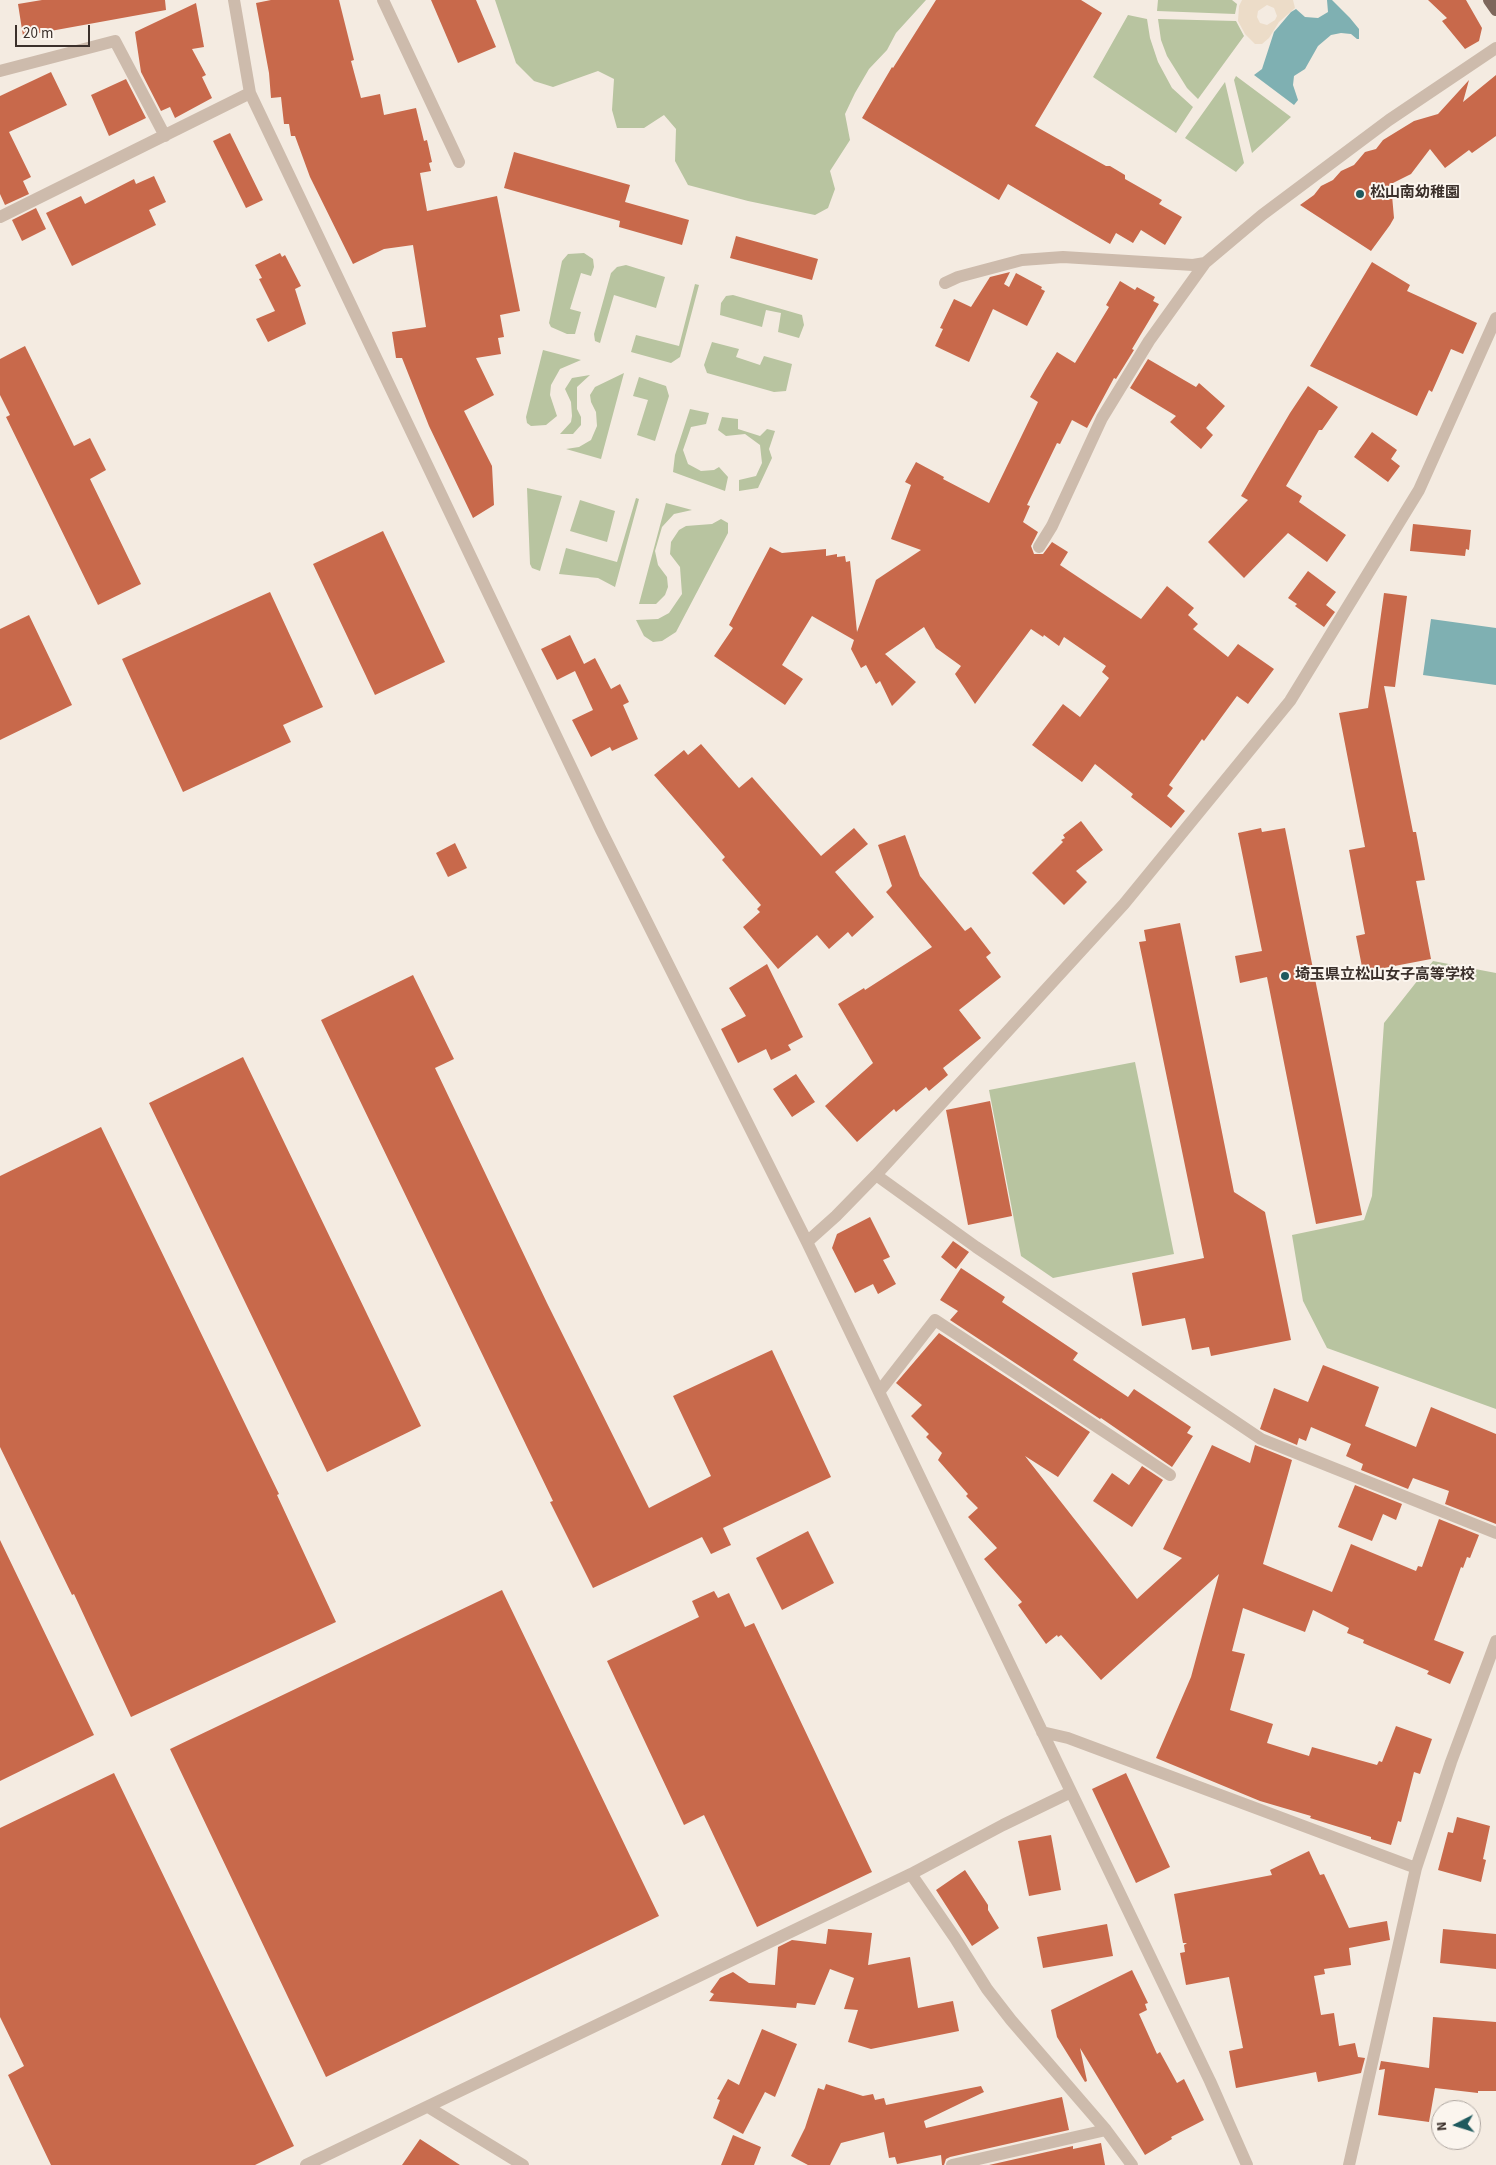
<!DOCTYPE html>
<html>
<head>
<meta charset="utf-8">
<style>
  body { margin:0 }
  #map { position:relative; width:1496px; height:2165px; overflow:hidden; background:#f4ebe1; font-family:"Source Sans 3",sans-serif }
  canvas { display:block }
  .north { position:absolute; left:1431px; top:2100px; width:50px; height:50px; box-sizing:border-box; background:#fbf5ee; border:1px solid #aea6a0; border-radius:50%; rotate:265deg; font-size:14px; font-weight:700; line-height:20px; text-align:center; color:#3b302b }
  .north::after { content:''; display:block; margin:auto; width:18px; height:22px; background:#1f5a5e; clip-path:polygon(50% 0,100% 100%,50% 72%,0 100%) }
  .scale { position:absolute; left:15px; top:25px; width:75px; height:22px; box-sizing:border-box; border:2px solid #3b302b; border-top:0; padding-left:6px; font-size:15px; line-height:18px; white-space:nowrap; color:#3b302b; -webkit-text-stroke:4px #fbf5ee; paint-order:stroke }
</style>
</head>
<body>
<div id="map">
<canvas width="1496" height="2165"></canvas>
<div class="north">N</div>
<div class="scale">20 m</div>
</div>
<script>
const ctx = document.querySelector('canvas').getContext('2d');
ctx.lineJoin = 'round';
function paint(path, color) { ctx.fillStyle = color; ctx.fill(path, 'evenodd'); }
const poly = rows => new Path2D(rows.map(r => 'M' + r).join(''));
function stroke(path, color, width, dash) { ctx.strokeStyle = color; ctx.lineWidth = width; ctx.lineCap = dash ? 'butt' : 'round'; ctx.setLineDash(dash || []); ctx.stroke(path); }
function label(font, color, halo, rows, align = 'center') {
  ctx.font = font + ' "Source Sans 3","Noto Sans JP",sans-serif'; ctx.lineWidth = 4; ctx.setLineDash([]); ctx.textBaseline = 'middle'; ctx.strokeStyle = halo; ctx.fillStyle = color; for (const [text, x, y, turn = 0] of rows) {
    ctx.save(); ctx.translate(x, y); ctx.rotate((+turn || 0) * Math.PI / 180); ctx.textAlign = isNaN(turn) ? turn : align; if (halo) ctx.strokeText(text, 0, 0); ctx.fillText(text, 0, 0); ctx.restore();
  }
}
const green = poly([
  [495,0,926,0,896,33,887,50,869,69,855,93,845,114,850,140,830,171,835,189,828,208,815,215,748,201,688,185,675,161,676,129,664,115,644,128,617,128,612,110,614,79,598,71,553,87,534,81,516,63],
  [1158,0,1232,0,1237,4,1235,14,1157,11],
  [1128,15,1147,19,1150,38,1158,62,1172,88,1193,107,1176,133,1093,77],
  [1158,19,1236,21,1244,36,1198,99,1187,88,1167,56,1161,40],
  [1236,76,1291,117,1252,153,1234,80],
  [1225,82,1244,163,1236,172,1185,138],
  [584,253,593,259,594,267,591,276,581,273,570,309,581,312,575,334,567,334,551,327,549,323,562,261,568,254],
  [626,265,665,277,656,308,614,295,600,343,595,341,594,334,611,273,617,267],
  [695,284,699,285,680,357,671,363,631,352,636,335,679,346],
  [733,295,802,315,804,325,799,338,778,332,781,313,766,310,762,327,720,315,721,303,726,296],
  [712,342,739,349,736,357,760,365,764,356,792,364,786,391,774,392,707,373,704,365],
  [543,350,581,360,560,369,551,385,550,395,557,416,546,425,531,426,527,423,526,417],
  [624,373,601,459,566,449,579,447,591,440,597,426,596,412,591,402,590,395,595,387],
  [590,375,577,387,577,409,581,417,581,425,573,434,560,434,571,422,572,416,571,402,565,389,572,378],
  [639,377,666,386,669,396,655,441,637,435,648,400,633,396],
  [690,409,709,413,706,424,691,427,683,450,688,464,701,471,714,470,719,467,728,477,725,491,673,472,675,455],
  [722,417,738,419,738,429,760,436,767,429,775,431,769,449,772,458,758,488,739,491,739,480,756,476,762,463,760,445,745,434,726,436,718,430],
  [527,488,562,496,540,571,532,568,530,564],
  [636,498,639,499,615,587,598,578,559,574,566,548,617,562],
  [580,500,615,511,607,542,570,531],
  [666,503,692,510,674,514,662,527,655,551,658,565,667,577,668,587,665,595,656,604,639,604],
  [721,519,728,523,728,533,676,632,662,641,653,642,644,636,636,620,658,619,669,613,682,594,680,567,670,554,671,542,679,530,686,526,712,524],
  [1433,961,1496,973,1496,1409,1327,1348,1303,1301,1292,1235,1364,1220,1372,1196,1384,1023],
  [1135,1062,1174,1254,1053,1278,1021,1256,989,1090]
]);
const plaza = poly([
  [1242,0,1293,0,1295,8,1279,22,1269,38,1262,44,1255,44,1245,34,1238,21,1239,6],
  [1267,5,1274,8,1277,16,1275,20,1267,25,1260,23,1257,17,1258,11]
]);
const water = poly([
  [1327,0,1332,0,1350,18,1359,29,1359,39,1357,39,1351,34,1341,33,1331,35,1318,46,1305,69,1294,76,1293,85,1298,100,1294,105,1254,75,1262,69,1274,32,1291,12,1296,9,1305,17,1318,18,1328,12],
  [1431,619,1496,628,1496,685,1423,675]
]);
const building = poly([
  [42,0,165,0,166,10,23,36,18,4],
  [271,0,339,0,354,60,351,61,361,98,380,94,384,115,416,108,424,141,427,140,432,162,429,163,431,171,420,173,427,211,497,196,520,311,500,315,504,337,498,338,501,354,476,358,494,395,464,411,492,466,494,505,473,518,429,426,402,358,396,358,392,332,426,327,413,245,384,249,353,264,310,177,295,136,291,136,289,124,284,124,281,97,271,98,269,73,256,3],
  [431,0,476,0,496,47,458,63],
  [936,0,1081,0,1102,13,1035,126,1106,166,1110,166,1125,175,1125,179,1162,200,1159,204,1182,217,1165,245,1141,230,1133,243,1116,233,1110,244,1008,184,999,200,862,118,892,67,893,68],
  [1428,0,1466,0,1482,28,1479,41,1465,49,1442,21,1447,18],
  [196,3,204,47,192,49,206,75,202,77,212,98,175,118,170,107,161,111,141,72,135,32],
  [51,72,67,105,9,132,31,177,23,181,29,194,5,205,0,194,0,96],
  [1496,75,1496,136,1472,153,1469,150,1445,168,1430,149,1411,174,1391,184,1394,218,1390,225,1371,251,1300,205,1314,195,1321,186,1333,180,1341,171,1354,165,1365,152,1376,149,1383,140,1414,121,1438,114,1469,80,1463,102],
  [126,79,146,118,109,136,91,95],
  [230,133,263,200,246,208,213,141],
  [514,152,630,185,625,202,689,220,682,245,619,227,620,221,504,188],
  [154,176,166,202,149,210,156,225,72,266,46,213,81,196,85,204,134,179,136,184],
  [36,208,46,229,22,241,12,220],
  [736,236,818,259,812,280,730,258],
  [280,253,282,257,285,255,301,286,295,289,306,324,268,342,256,319,275,311,259,279,262,278,255,265],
  [1372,262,1410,285,1407,291,1477,323,1463,354,1451,349,1432,392,1429,390,1417,416,1310,366],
  [1010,272,1004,284,1009,287,1016,273,1042,287,1041,289,1045,291,1027,326,993,309,969,362,935,346,943,329,940,328,954,299,971,307,990,277],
  [1120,281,1135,290,1137,287,1155,297,1153,301,1159,304,1132,349,1134,350,1116,379,1114,378,1087,428,1072,420,1060,444,1057,443,1027,505,1030,506,1023,522,1038,532,1031,546,1034,554,1043,554,1052,542,1068,552,1060,565,1141,619,1167,586,1194,608,1188,615,1198,624,1193,629,1228,657,1238,644,1274,669,1248,704,1237,696,1204,741,1202,739,1169,785,1173,788,1167,796,1185,811,1171,828,1131,797,1133,794,1095,764,1082,782,1032,745,1063,704,1080,717,1109,678,1102,672,1106,666,1064,637,1059,646,1044,635,1043,637,1031,629,975,704,955,674,961,666,936,648,924,627,885,654,916,682,892,706,880,681,876,684,866,665,861,668,851,649,854,640,812,616,782,665,803,679,785,705,714,656,733,628,729,625,770,547,782,553,826,549,826,556,837,554,837,557,845,556,846,562,850,561,857,632,876,580,921,550,891,539,911,485,905,482,916,462,944,477,943,479,989,503,1038,402,1030,397,1045,371,1057,352,1075,363,1109,307,1106,305],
  [25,346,74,446,90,438,106,470,90,479,141,584,98,605,6,417,10,415,0,395,0,359],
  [1148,359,1196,387,1199,383,1225,406,1206,428,1213,435,1201,449,1170,422,1176,416,1130,388],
  [1308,386,1338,407,1322,430,1319,430,1286,486,1302,496,1299,502,1346,535,1327,562,1288,533,1244,578,1208,542,1248,500,1241,496,1290,413],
  [1372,432,1397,450,1391,459,1400,466,1388,482,1354,457],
  [1413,524,1471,530,1469,550,1466,549,1465,556,1410,551],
  [383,531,445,662,375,695,313,564],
  [1308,571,1336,592,1326,605,1335,612,1324,627,1295,606,1297,604,1288,598],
  [270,592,323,707,283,725,291,742,183,792,122,659],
  [1384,593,1407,596,1395,687,1384,686,1413,832,1416,832,1425,880,1416,881,1431,959,1363,972,1356,936,1365,934,1349,850,1365,847,1339,713,1368,708],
  [29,615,72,705,0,740,0,629],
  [570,635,584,664,595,658,611,689,620,684,629,702,623,705,638,739,612,751,610,747,591,757,572,720,593,710,575,671,557,680,541,649],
  [701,744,739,788,752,777,821,856,854,828,868,844,835,872,874,917,852,937,848,932,829,949,817,935,778,969,743,927,760,912,757,909,761,905,722,860,725,857,654,775,684,750,688,755],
  [1081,821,1103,850,1076,871,1087,882,1064,905,1032,873,1063,842,1061,840,1065,838,1063,835],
  [1261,828,1262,832,1285,828,1362,1215,1316,1224,1267,977,1240,983,1235,956,1262,951,1238,833],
  [905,835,920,876,965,931,971,927,991,953,986,957,1001,977,959,1010,981,1038,943,1068,948,1075,929,1091,926,1087,896,1112,894,1109,857,1142,825,1106,873,1063,838,1004,864,988,865,990,932,947,886,892,892,886,878,845],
  [455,843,467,868,448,877,436,853],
  [1180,923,1234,1192,1265,1212,1291,1340,1211,1356,1209,1347,1192,1350,1185,1318,1142,1326,1132,1273,1204,1258,1139,942,1146,941,1144,930],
  [767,964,803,1037,788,1045,791,1050,771,1060,766,1049,738,1063,721,1029,746,1016,729,988],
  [413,975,454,1059,435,1068,547,1303,649,1508,711,1476,673,1396,772,1350,831,1477,723,1528,731,1545,711,1554,702,1537,593,1588,550,1502,553,1501,321,1020],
  [243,1057,421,1426,327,1472,149,1103],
  [796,1074,815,1102,792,1117,773,1089],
  [990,1101,1012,1216,968,1225,946,1110],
  [101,1127,279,1494,277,1495,336,1622,131,1717,74,1594,72,1595,0,1447,0,1176],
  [870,1217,890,1257,883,1260,896,1284,878,1294,873,1284,855,1293,832,1248,837,1234],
  [953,1241,969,1252,956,1269,941,1257],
  [961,1268,1005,1297,1002,1302,1078,1353,1073,1360,1128,1397,1134,1389,1191,1427,1187,1433,1193,1436,1172,1467,1101,1418,1100,1419,950,1320,958,1311,940,1300],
  [939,1333,1090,1432,1058,1477,1025,1456,1137,1599,1182,1558,1163,1549,1212,1445,1250,1463,1255,1445,1292,1460,1263,1564,1332,1592,1351,1544,1416,1571,1418,1566,1422,1567,1439,1519,1479,1535,1470,1558,1467,1557,1463,1568,1461,1567,1434,1640,1464,1652,1450,1684,1427,1674,1429,1671,1363,1643,1364,1640,1347,1633,1349,1628,1313,1610,1305,1632,1243,1608,1232,1651,1245,1654,1230,1710,1273,1724,1267,1743,1309,1756,1312,1747,1377,1765,1379,1761,1382,1762,1396,1726,1432,1739,1420,1774,1414,1772,1401,1822,1398,1821,1391,1845,1371,1839,1371,1837,1310,1818,1311,1816,1260,1801,1156,1758,1191,1677,1219,1574,1101,1680,1061,1635,1058,1637,1057,1635,1046,1644,1018,1605,1022,1602,984,1559,997,1548,968,1517,978,1508,966,1496,968,1494,938,1460,942,1453,926,1437,929,1434,911,1416,922,1405,896,1383],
  [1323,1365,1379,1387,1365,1426,1416,1447,1431,1407,1496,1434,1496,1524,1445,1504,1449,1491,1413,1478,1408,1489,1361,1470,1363,1464,1346,1456,1351,1444,1311,1427,1306,1441,1299,1438,1297,1445,1260,1429,1274,1388,1308,1402],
  [1142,1466,1163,1480,1132,1527,1093,1501,1112,1473,1129,1485],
  [1355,1485,1402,1504,1396,1520,1383,1514,1372,1541,1338,1527],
  [808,1531,834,1583,782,1610,756,1558],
  [0,1540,94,1735,0,1781],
  [502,1590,659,1916,326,2077,170,1749],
  [714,1591,718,1598,729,1593,745,1627,754,1623,872,1872,757,1927,704,1815,684,1825,607,1661,699,1617,692,1601],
  [114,1773,294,2146,255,2165,51,2165,8,2075,24,2066,0,2017,0,1828],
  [1126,1773,1170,1867,1136,1883,1092,1789],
  [1457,1817,1490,1826,1483,1859,1486,1860,1481,1882,1438,1870,1448,1832,1453,1833],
  [1051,1835,1061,1890,1029,1896,1018,1841],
  [1309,1851,1320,1875,1324,1874,1349,1928,1387,1921,1390,1940,1349,1948,1351,1965,1324,1969,1325,1974,1314,1976,1321,2015,1334,2013,1339,2046,1355,2043,1358,2057,1365,2058,1361,2073,1318,2082,1316,2072,1236,2088,1229,2051,1243,2048,1229,1977,1186,1985,1180,1953,1185,1952,1184,1945,1187,1943,1183,1943,1174,1894,1272,1875,1270,1870],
  [965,1870,988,1905,988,1910,999,1928,972,1946,936,1890],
  [1107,1924,1113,1956,1043,1968,1037,1937],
  [828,1929,872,1933,868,1965,910,1957,918,2008,953,2001,959,2031,871,2049,848,2042,858,2010,844,2009,854,1978,830,1969,815,2005,797,2003,796,2008,709,2001,714,1994,710,1992,720,1978,733,1972,749,1983,775,1985,778,1947,792,1940,826,1944],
  [1443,1929,1496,1934,1496,1969,1440,1963],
  [1132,1970,1148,2003,1145,2004,1147,2010,1139,2014,1157,2054,1160,2052,1177,2083,1184,2079,1204,2120,1171,2137,1172,2139,1145,2155,1080,2048,1087,2081,1085,2082,1057,2037,1051,2010],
  [1433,2017,1496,2022,1496,2091,1478,2091,1478,2093,1435,2088,1429,2122,1378,2115,1385,2069,1379,2070,1381,2061,1429,2068],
  [762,2029,797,2044,775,2097,765,2092,743,2134,713,2118,720,2100,717,2099,728,2079,739,2085],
  [826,2084,863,2096,873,2094,875,2100,884,2098,886,2105,981,2086,984,2092,924,2121,926,2128,1062,2097,1069,2130,950,2157,946,2159,944,2165,942,2165,941,2155,897,2164,895,2157,889,2158,884,2132,841,2143,830,2165,808,2165,791,2156,805,2128,818,2088,824,2090],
  [733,2135,761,2147,754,2165,721,2165],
  [420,2139,460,2165,402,2165],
  [1101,2143,1105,2165,989,2165,1073,2146,1073,2149]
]);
const minor = poly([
  [234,0,250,93,601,830,807,1242,1210,2081,1247,2165],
  [383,0,459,162],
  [0,71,115,41,165,136],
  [0,217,250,93],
  [945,283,958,277,1022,260,1063,257,1193,265,1205,263,1262,215,1389,120,1496,48],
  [1039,547,1052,526,1102,418,1149,341,1205,263],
  [876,1175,976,1247,1261,1439,1496,1533],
  [807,1242,836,1216,876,1175,1124,904,1290,701,1419,490,1496,318],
  [879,1392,935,1320,1170,1475],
  [1042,1732,1068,1738,1416,1868],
  [911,1874,955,1938,987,1989,1011,2020,1106,2130,1132,2165],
  [428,2107,523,2165],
  [306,2165,911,1874,1003,1825,1071,1792],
  [952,2165,1106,2130],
  [1349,2165,1416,1868,1451,1762,1496,1641]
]);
const major = poly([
  [1489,0,1496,10]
]);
const markers = [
  [1360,194,5,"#1f5a5e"],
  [1285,976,5,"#1f5a5e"]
];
const poiNames = [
  ["松山南幼稚園",1370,194],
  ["埼玉県立松山女子高等学校",1295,976]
];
paint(green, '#b8c4a0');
paint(plaza, '#ecdcc8');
paint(water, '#7fb0b2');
paint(building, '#c8694b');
stroke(minor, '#cdbbac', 12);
stroke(major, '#7d675c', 12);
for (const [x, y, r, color] of markers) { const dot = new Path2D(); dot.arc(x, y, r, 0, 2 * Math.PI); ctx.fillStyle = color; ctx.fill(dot); stroke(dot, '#fbf5ee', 2); }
label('bold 15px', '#3b302b', '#fbf5ee', poiNames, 'left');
</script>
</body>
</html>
